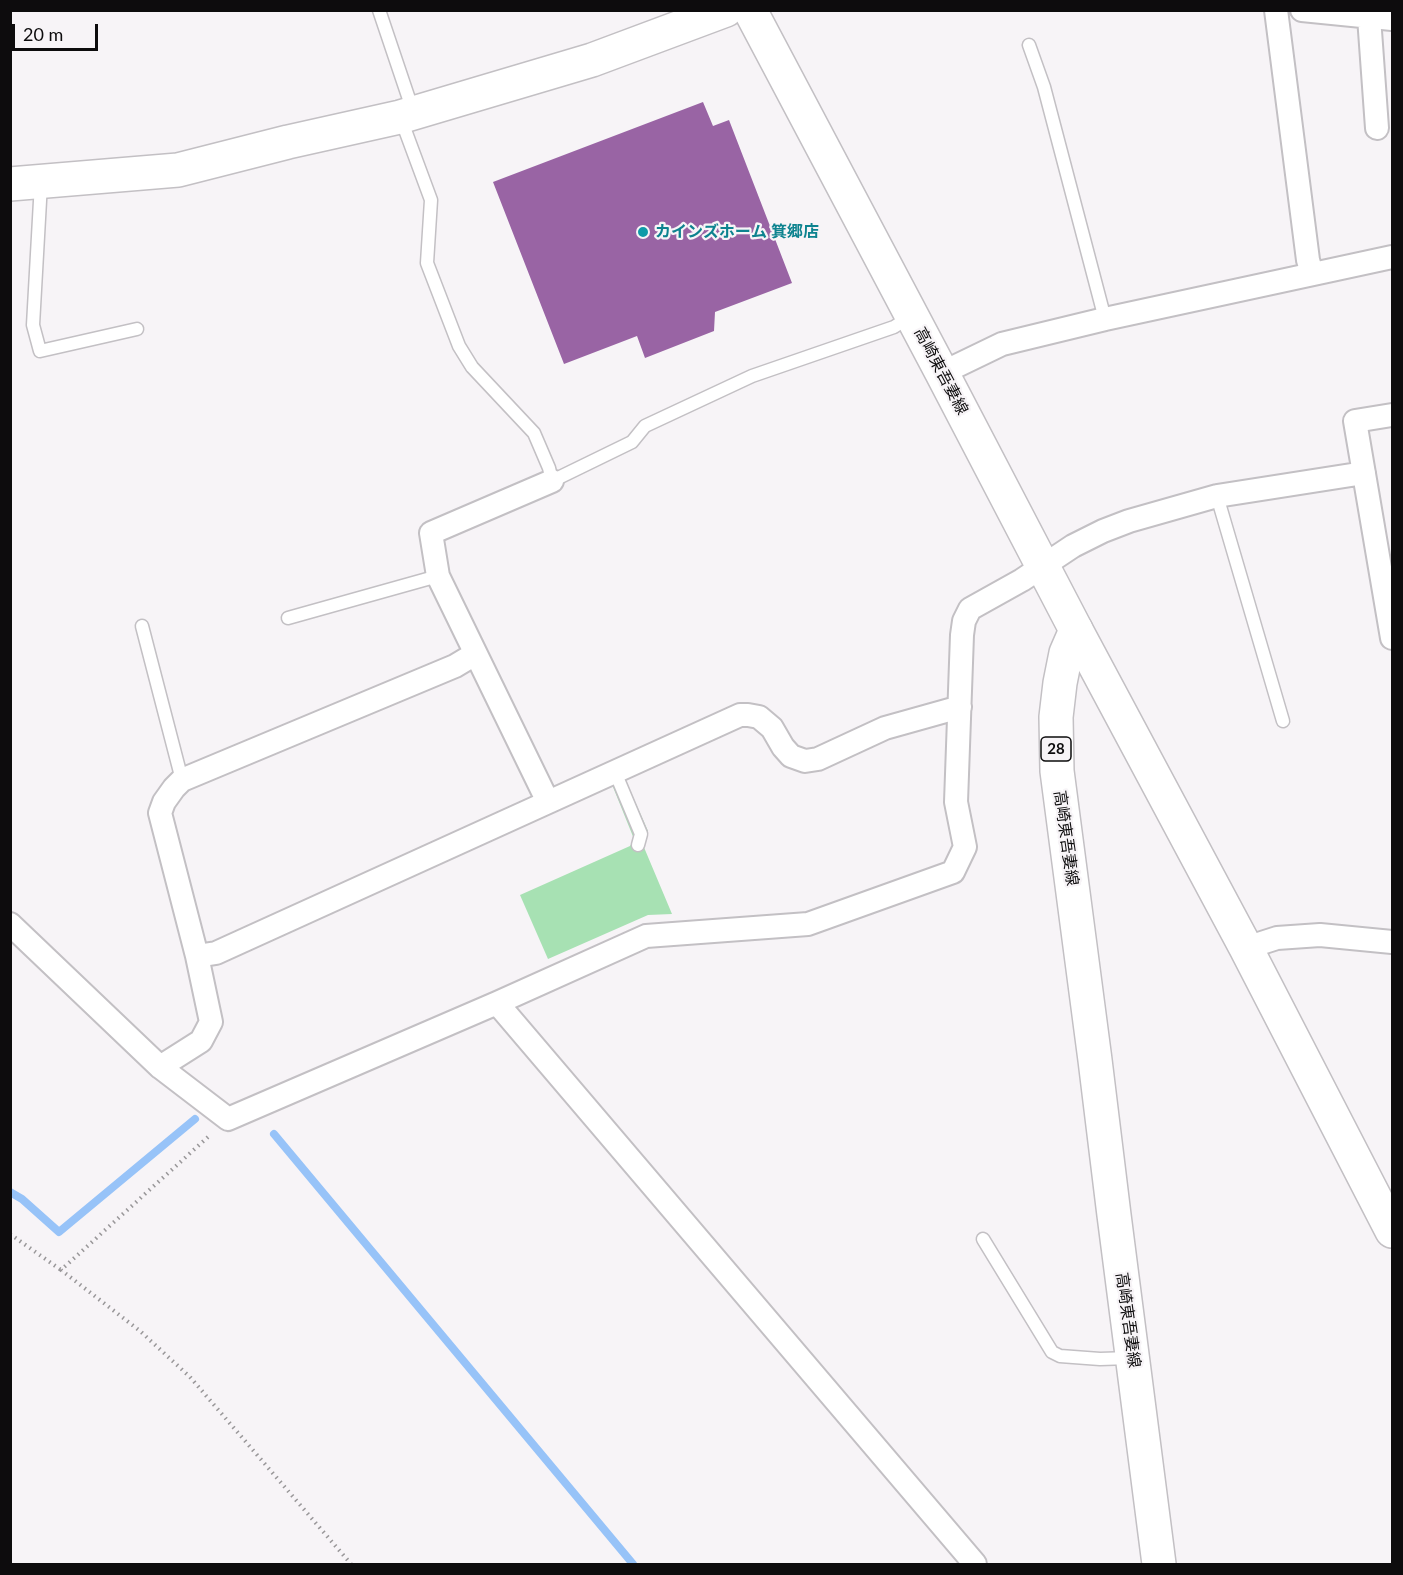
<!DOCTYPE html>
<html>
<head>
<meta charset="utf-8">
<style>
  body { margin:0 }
  #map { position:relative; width:1403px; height:1575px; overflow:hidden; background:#f7f4f7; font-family:Lato,sans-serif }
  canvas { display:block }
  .frame { position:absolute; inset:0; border:12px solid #0d0c0d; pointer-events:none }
  .scale { position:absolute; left:12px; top:24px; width:86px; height:27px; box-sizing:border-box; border:3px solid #0d0c0d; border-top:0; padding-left:8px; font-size:18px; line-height:21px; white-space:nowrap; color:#0d0c0d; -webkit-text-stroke:4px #f7f4f7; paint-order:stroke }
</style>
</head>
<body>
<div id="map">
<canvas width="1403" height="1575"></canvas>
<div class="frame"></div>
<div class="scale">20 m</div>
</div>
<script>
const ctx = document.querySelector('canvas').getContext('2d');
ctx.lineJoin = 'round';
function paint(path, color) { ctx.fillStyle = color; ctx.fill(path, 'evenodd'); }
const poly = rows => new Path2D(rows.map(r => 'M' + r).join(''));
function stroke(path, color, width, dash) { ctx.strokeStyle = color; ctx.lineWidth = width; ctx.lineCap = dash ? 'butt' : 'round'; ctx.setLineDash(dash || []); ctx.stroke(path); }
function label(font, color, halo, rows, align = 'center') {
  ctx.font = font + ' Lato,"Noto Sans JP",sans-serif'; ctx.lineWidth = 4.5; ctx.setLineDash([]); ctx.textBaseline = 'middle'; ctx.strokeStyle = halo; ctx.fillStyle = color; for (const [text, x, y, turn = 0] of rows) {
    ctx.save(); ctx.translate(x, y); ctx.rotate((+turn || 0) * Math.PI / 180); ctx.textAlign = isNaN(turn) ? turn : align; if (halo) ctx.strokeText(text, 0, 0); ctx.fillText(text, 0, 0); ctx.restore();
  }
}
const green = poly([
  [626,781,648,831,643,845,672,914,648,915,548,959,520,895,630,846,634,839,613,787]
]);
const stream = poly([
  [274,1134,633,1564],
  [10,1192,22,1199,59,1232,195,1119]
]);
const building = poly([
  [703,102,713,126,729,120,792,283,715,312,714,331,645,358,637,336,564,364,493,182]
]);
const path = poly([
  [208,1137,61,1270,140,1331,190,1377,351,1564],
  [10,1234,61,1270]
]);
const lane = poly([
  [379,10,413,111],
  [1029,45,1044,87,1105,319],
  [401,119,431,200,427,263,459,346,472,367,534,433,549,468,552,481,632,442,645,426,752,376,894,327,911,316],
  [41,183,33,325,40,351,137,329],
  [1217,496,1283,721],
  [288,618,438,576],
  [142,626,182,780],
  [615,772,641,834,638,845],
  [983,1239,1052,1352,1060,1356,1100,1359,1130,1358]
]);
const street = poly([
  [1276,10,1308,260,1312,274],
  [1302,10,1392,19],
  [1369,17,1377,128],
  [942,373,1002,344,1105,319,1392,257],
  [1392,415,1355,421,1392,638],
  [548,802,438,576,431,533,552,481],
  [10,924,160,1067,228,1119,497,1003,646,936,808,924,953,872,965,847,956,802,962,635,964,621,970,609,1022,580,1073,546,1103,531,1129,521,1217,496,1364,473],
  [1246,948,1277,938,1320,935,1392,942],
  [197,956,216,953,740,715,748,715,759,717,772,728,783,747,791,756,805,761,818,759,885,728,960,707],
  [497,1003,975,1564],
  [160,1067,201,1041,211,1022,197,956,160,813,164,802,174,788,182,780,455,666,475,654]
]);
const secondary = poly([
  [10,184,178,170,288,142,400,117,592,60,726,10],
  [1076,630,1246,948,1392,1231]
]);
const primary = poly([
  [750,10,942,373,1076,630,1066,653,1060,683,1056,717,1057,771,1095,1060,1114,1215,1159,1564]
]);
const markers = [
  [643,232,6,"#0f9aa8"]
];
const shields = [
  [1056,749,30]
];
const shieldNames = [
  ["28",1056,749]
];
const cultureNames = [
  ["カインズホーム 箕郷店",655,232]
];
const streetNames = [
  ["高崎東吾妻線",941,371,62],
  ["高崎東吾妻線",1066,838,82],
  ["高崎東吾妻線",1128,1320,82]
];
paint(green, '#a7e1b3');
stroke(stream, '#97c3f8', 8);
paint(building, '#9964a4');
stroke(lane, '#c3c0c4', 15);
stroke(street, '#c3c0c4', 26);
stroke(secondary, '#c3c0c4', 36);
stroke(primary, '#c3c0c4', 36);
stroke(path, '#999799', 4, [1.5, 4.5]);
stroke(lane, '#fff', 12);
stroke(street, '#fff', 22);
stroke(secondary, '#fff', 33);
stroke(primary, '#fff', 33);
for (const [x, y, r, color] of markers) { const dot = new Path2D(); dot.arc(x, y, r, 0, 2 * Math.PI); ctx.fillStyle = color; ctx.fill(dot); stroke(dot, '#f7f4f7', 2); }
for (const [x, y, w] of shields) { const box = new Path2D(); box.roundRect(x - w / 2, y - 12, w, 24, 4.5); ctx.fillStyle = '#f7f4f7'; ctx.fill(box); stroke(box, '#0d0c0d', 1.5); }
label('bold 15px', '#0d0c0d', null, shieldNames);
label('bold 16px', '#0d838f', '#f7f4f7', cultureNames, 'left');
label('16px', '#0d0c0d', '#f7f4f7', streetNames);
</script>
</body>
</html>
